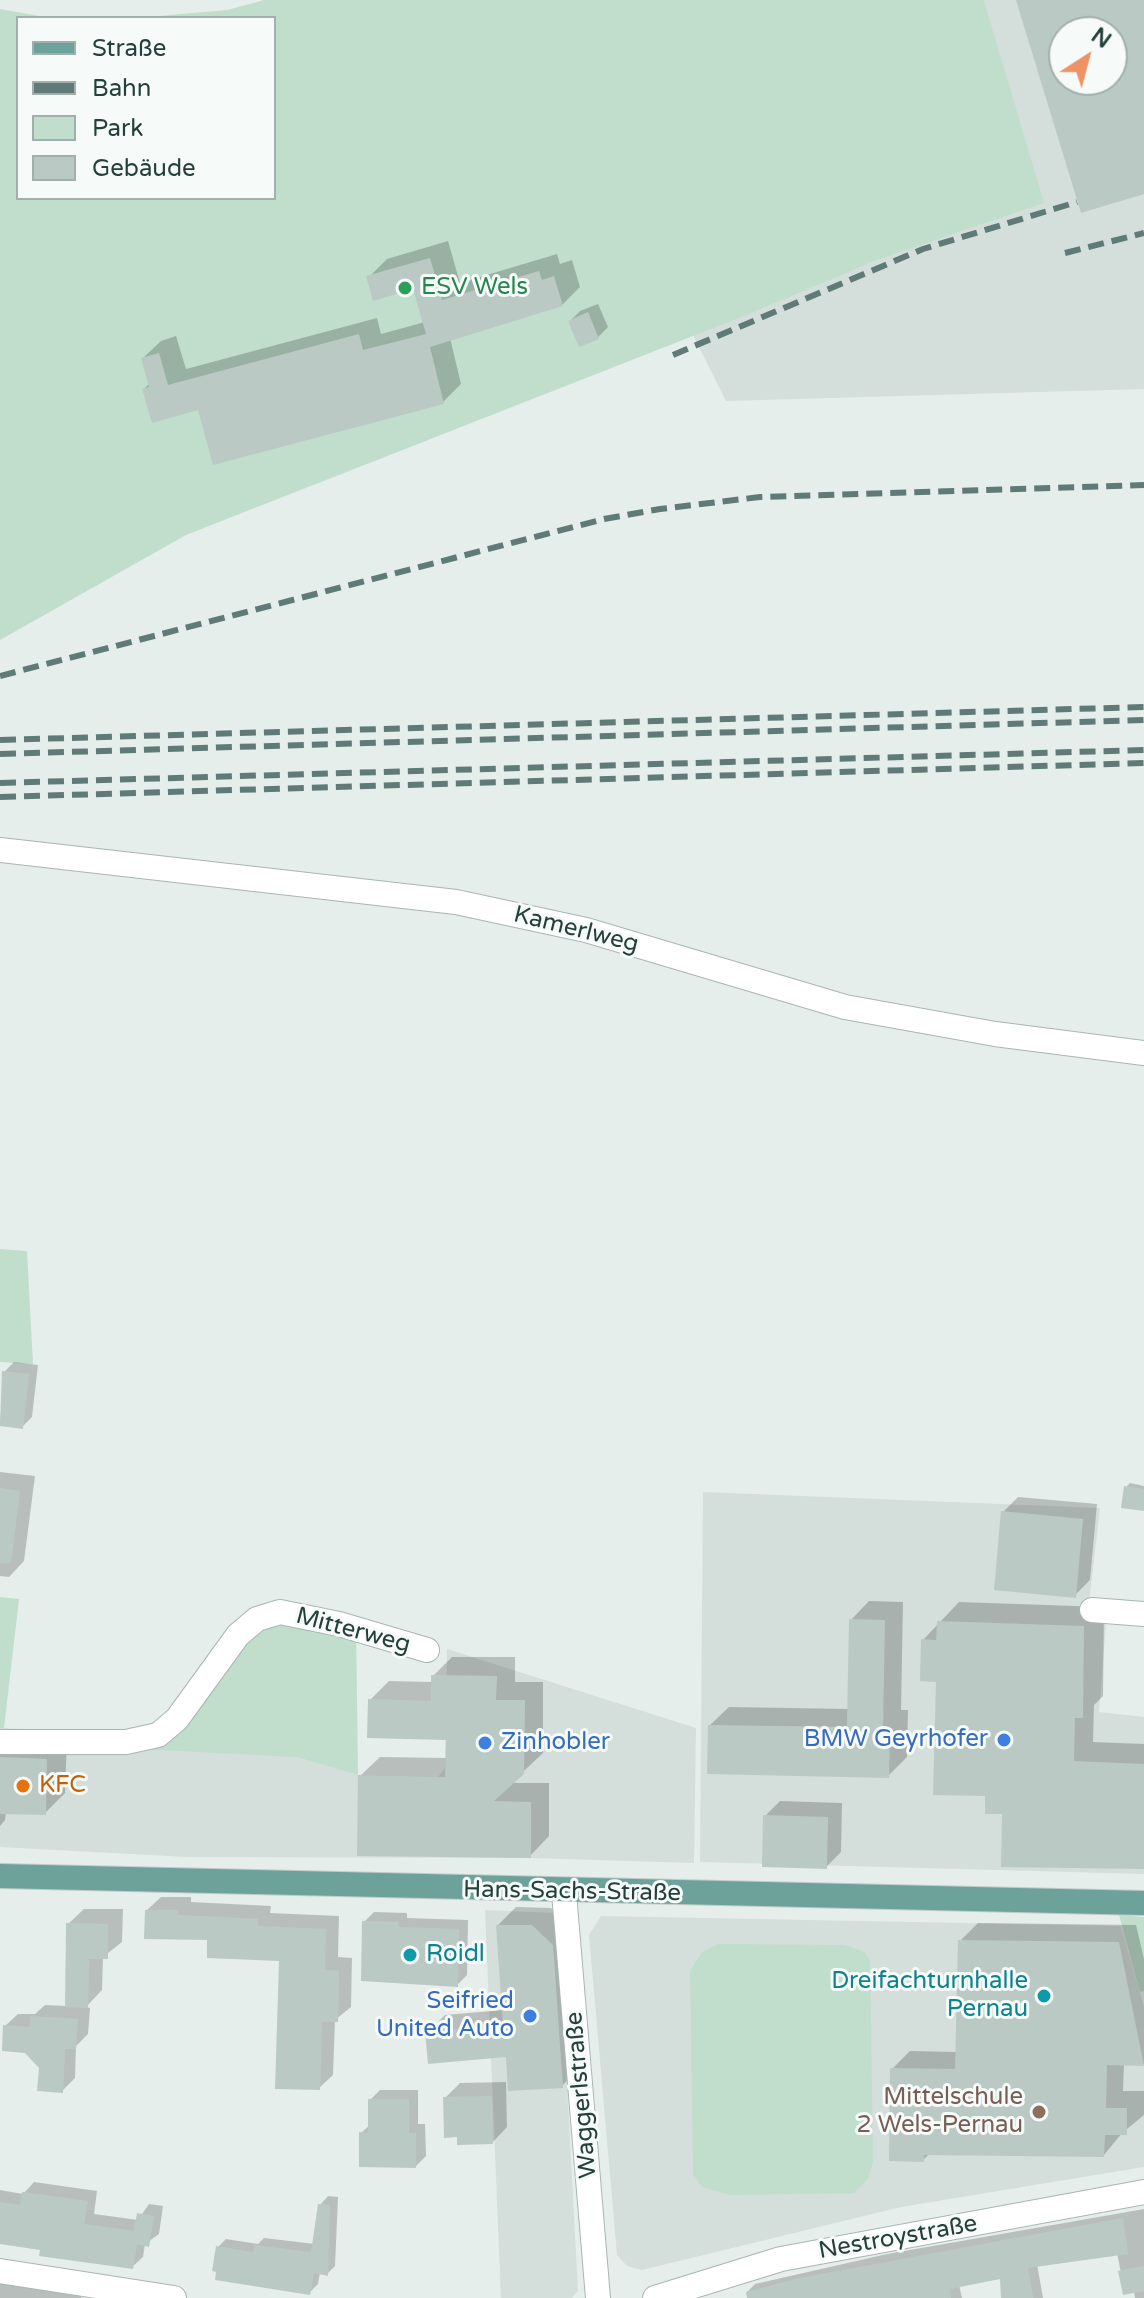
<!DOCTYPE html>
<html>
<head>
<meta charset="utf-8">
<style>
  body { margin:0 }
  #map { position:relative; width:1144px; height:2298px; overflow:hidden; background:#e6eeeb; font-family:"Varela Round",sans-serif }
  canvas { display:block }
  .legend { position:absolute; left:16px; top:16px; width:260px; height:184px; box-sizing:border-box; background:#f6faf9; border:2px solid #a2b0ad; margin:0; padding:10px 14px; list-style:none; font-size:24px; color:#25403b }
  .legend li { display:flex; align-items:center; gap:16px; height:40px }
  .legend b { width:40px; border:2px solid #a2b0ad }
  .north { position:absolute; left:1048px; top:16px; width:80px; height:80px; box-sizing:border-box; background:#f6faf9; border:2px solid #a2b0ad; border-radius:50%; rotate:36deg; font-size:22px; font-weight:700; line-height:32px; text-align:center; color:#25403b }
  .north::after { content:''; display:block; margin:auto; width:28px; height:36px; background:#ee9464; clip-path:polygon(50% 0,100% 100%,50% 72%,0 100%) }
</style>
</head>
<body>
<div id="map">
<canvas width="1144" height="2298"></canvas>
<ul class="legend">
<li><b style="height:10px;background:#6ca29a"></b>Straße</li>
<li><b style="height:10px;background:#607b77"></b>Bahn</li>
<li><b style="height:22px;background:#c0decb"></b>Park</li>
<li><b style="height:22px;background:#bbc9c5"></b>Gebäude</li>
</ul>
<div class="north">N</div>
</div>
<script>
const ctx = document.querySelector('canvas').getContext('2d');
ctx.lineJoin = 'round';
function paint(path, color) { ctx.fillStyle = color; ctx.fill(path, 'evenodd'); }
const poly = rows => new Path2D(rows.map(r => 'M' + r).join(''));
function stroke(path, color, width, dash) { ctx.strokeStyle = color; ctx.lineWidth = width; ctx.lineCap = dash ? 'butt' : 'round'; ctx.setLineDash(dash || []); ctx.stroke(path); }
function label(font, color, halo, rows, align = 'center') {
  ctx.font = font + ' "Varela Round",sans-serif'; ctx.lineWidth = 6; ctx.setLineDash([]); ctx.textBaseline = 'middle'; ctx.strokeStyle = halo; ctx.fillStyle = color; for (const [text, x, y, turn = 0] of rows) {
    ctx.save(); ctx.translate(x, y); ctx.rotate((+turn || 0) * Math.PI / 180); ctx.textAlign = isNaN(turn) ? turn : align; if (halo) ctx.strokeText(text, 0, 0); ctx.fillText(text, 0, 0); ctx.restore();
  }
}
const built = poly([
  [984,0,1144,0,1144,389,726,401,693,335,872,262,1043,203],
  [1064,32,1112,32,1112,80,1064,80],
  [703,1492,1100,1508,1089,1603,1106,1625,1099,1712,1144,1717,1144,1874,700,1862],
  [447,1649,696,1728,694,1863,531,1858,187,1857,0,1847,0,1728,130,1733,296,1757,358,1775,438,1777,445,1768],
  [485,1910,558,1913,578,2291,572,2298,501,2298],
  [601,1916,1121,1926,1144,2007,1144,2167,901,2207,642,2270,627,2266,617,2255,589,1935]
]);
const green = poly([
  [264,0,984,0,1044,203,872,262,749,314,186,535,0,640,0,9,45,17,74,18,18,18,18,198,274,198,274,18,136,18,227,10],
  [0,1249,27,1251,33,1364,0,1362],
  [0,1597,19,1599,4,1728,0,1728],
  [280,1601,356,1620,358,1775,296,1757,139,1749,235,1623,250,1608],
  [1119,1915,1144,1917,1144,1991,1140,1992],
  [718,1944,845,1945,864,1952,870,1960,873,2162,868,2179,854,2193,731,2195,702,2187,693,2174,690,1971,702,1952]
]);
const shadow = poly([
  [448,241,460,283,557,254,560,264,572,260,580,287,562,305,450,338,461,384,443,402,199,407,144,389,150,383,143,358,161,341,176,336,186,369,377,318,381,334,425,322,414,287,369,277,387,259],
  [598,304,608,327,598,337,570,321,580,311],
  [14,1362,38,1365,32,1417,22,1427,0,1424,4,1372],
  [0,1472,35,1476,24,1561,9,1577,0,1576],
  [1130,1483,1144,1486,1144,1509,1126,1487],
  [1018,1497,1097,1504,1090,1580,1075,1595,1003,1512],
  [869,1601,903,1602,901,1710,908,1710,907,1757,888,1776,710,1725,729,1707,849,1709,851,1620],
  [959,1602,1104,1607,1103,1696,1094,1705,1093,1742,1144,1744,1144,1866,1004,1812,987,1794,923,1640],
  [452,1657,515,1657,515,1682,543,1682,543,1753,511,1783,549,1783,549,1836,530,1856,360,1776,380,1757,447,1758,448,1738,370,1700,389,1681,433,1682,433,1676],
  [0,1737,67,1739,65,1793,45,1813,6,1812,5,1820,0,1826],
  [780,1801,842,1803,841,1852,826,1867,765,1816],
  [161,1897,191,1897,191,1902,271,1906,270,1913,339,1916,338,1957,352,1958,351,2007,335,2020,333,2075,319,2088,281,1959,209,1938,147,1910],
  [516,1907,551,1908,570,1926,580,2067,562,2086,508,2055,427,2033,445,2015,504,2010,498,1925],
  [84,1909,123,1909,122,1942,103,1957,102,1990,86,2007,90,2008,88,2034,76,2046,75,2078,63,2090,5,2026,18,2014,35,2014,45,2005,67,2006,68,1924],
  [374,1912,407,1913,407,1918,468,1920,467,1975,457,1985,364,1922],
  [978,1923,1136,1925,1144,1959,1144,2064,1124,2064,1123,2091,1144,2091,1144,2115,1122,2133,1104,2155,930,2153,923,2160,892,2069,910,2051,957,2052,960,1941],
  [506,2082,507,2127,492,2143,445,2098,460,2083],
  [380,2090,418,2090,418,2124,425,2124,426,2156,416,2166,361,2133,370,2125,370,2100],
  [34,2182,97,2191,94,2214,138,2220,149,2204,163,2206,159,2234,145,2244,143,2257,132,2267,0,2242,0,2190,23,2194],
  [328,2196,338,2197,335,2266,327,2274,320,2272,318,2284,310,2292,218,2247,226,2239,258,2244,264,2238,315,2244,320,2205],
  [1144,2209,1144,2298,1135,2298,1134,2291,1125,2293,1117,2253,1037,2264,1043,2298,1003,2298,1001,2277,959,2285,962,2298,748,2298,746,2293,755,2284,887,2254],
  [0,2281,82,2293,81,2298,0,2298]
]);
const building = poly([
  [1016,0,1144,0,1144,194,1081,213],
  [1064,32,1112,32,1112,80,1064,80],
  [430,258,442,300,539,271,542,280,554,276,563,306,430,347,444,404,213,465,198,410,152,423,142,389,149,387,141,358,159,353,168,385,359,334,363,350,426,334,413,289,373,301,366,276],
  [588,312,599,339,579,347,568,321],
  [2,1371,29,1374,23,1429,0,1426],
  [1124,1486,1144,1489,1144,1511,1121,1508],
  [0,1488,20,1491,11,1563,0,1563],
  [1001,1511,1083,1519,1076,1598,994,1590],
  [849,1619,885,1620,883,1728,890,1728,889,1778,707,1774,708,1725,847,1727],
  [937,1621,1084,1626,1083,1718,1075,1718,1074,1761,1144,1764,1144,1869,1001,1867,1002,1814,985,1814,985,1796,933,1795,936,1682,920,1681,921,1639,936,1640],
  [431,1675,497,1676,496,1700,525,1700,524,1774,494,1801,531,1802,531,1858,357,1856,358,1775,445,1777,446,1740,367,1738,368,1699,431,1701],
  [0,1757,47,1759,46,1815,0,1814],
  [763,1815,828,1817,827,1869,762,1867],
  [145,1910,178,1910,178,1915,258,1919,258,1926,326,1929,325,1970,339,1971,338,2022,322,2022,320,2090,275,2089,279,1961,207,1958,207,1940,144,1939],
  [362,1921,398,1922,398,1927,459,1929,458,1987,361,1981],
  [66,1923,108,1924,108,1959,89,1959,88,2008,65,2007],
  [496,1925,532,1925,553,1945,563,2088,508,2091,506,2057,428,2064,425,2032,503,2025],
  [958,1940,1119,1942,1144,2066,1107,2065,1106,2108,1127,2108,1127,2135,1105,2135,1104,2157,924,2155,924,2162,889,2161,890,2068,955,2069],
  [30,2016,78,2019,76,2049,65,2049,63,2093,37,2091,39,2068,25,2053,2,2051,3,2025,30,2027],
  [492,2096,493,2144,457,2145,457,2137,444,2138,443,2097],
  [368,2099,409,2099,409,2133,416,2133,416,2168,359,2167,359,2132,368,2133],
  [22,2192,88,2201,84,2224,134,2231,137,2213,154,2216,149,2247,137,2244,133,2269,39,2256,40,2250,0,2244,0,2202,20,2205],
  [318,2204,330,2205,328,2276,314,2273,310,2295,215,2280,216,2272,212,2271,216,2246,253,2252,254,2245,311,2252],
  [1123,2218,1128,2254,1028,2268,1033,2298,1001,2298,1000,2279,950,2289,951,2298,747,2298,746,2292,800,2278],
  [1144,2266,1144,2291,1123,2295,1118,2271]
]);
const minor = poly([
  [0,850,456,902,586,930,845,1007,995,1034,1144,1053],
  [1092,1610,1144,1614],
  [0,1742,126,1742,158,1735,177,1719,238,1635,257,1619,280,1612,339,1624,427,1650],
  [564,1893,598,2298],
  [0,2271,174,2298],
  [655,2298,781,2259,1144,2192]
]);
const major = poly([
  [0,1876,1144,1903]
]);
const rail = poly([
  [1065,253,1144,233],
  [673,355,923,249,1077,202],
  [0,676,604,519,660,509,760,497,1144,485],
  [0,740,1144,707],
  [0,754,1144,720],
  [0,783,1144,750],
  [0,797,1144,763]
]);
const markers = [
  [405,288,8,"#2e9e5b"],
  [1004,1740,8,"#3f7fe0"],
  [485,1743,8,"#3f7fe0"],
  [23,1786,8,"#e8710a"],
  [410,1955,8,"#0f9aa8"],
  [1044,1996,8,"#0f9aa8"],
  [530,2016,8,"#3f7fe0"],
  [1039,2112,8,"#8d6e63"]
];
const leisureNames = [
  ["ESV Wels",421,288]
];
const streetNames = [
  ["Kamerlweg",576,930,14],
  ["Mitterweg",353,1631,15],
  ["Hans-Sachs-Straße",572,1892,1],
  ["Waggerlstraße",582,2095,-95],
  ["Nestroystraße",898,2238,-10]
];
const shopNames = [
  ["BMW Geyrhofer",988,1740],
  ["Zinhobler",501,1743,"left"],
  ["Seifried",514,2002],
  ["United Auto",514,2030]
];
const foodNames = [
  ["KFC",39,1786]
];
const cultureNames = [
  ["Roidl",426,1955],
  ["Dreifachturnhalle",1028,1982,"right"],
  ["Pernau",1028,2010,"right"]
];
const educationNames = [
  ["Mittelschule",1023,2098],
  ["2 Wels-Pernau",1023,2126]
];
paint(built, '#d4deda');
paint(green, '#c0decb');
paint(shadow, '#0003');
paint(building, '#bbc9c5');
stroke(minor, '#a8b6b3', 26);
stroke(major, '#c2cac8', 26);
stroke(minor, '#fff', 24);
stroke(major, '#6ca29a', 24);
stroke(rail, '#607b77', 6, [16, 8]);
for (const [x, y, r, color] of markers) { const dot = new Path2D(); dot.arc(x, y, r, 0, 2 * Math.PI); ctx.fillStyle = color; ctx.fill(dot); stroke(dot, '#f6faf9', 3); }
label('24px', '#27864d', '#f6faf9', leisureNames, 'left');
label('24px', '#25403b', '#f6faf9', streetNames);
label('24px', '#366cbe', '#f6faf9', shopNames, 'right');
label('24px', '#c56008', '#f6faf9', foodNames, 'left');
label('24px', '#0d838f', '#f6faf9', cultureNames, 'left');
label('24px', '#785e54', '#f6faf9', educationNames, 'right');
</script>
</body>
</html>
